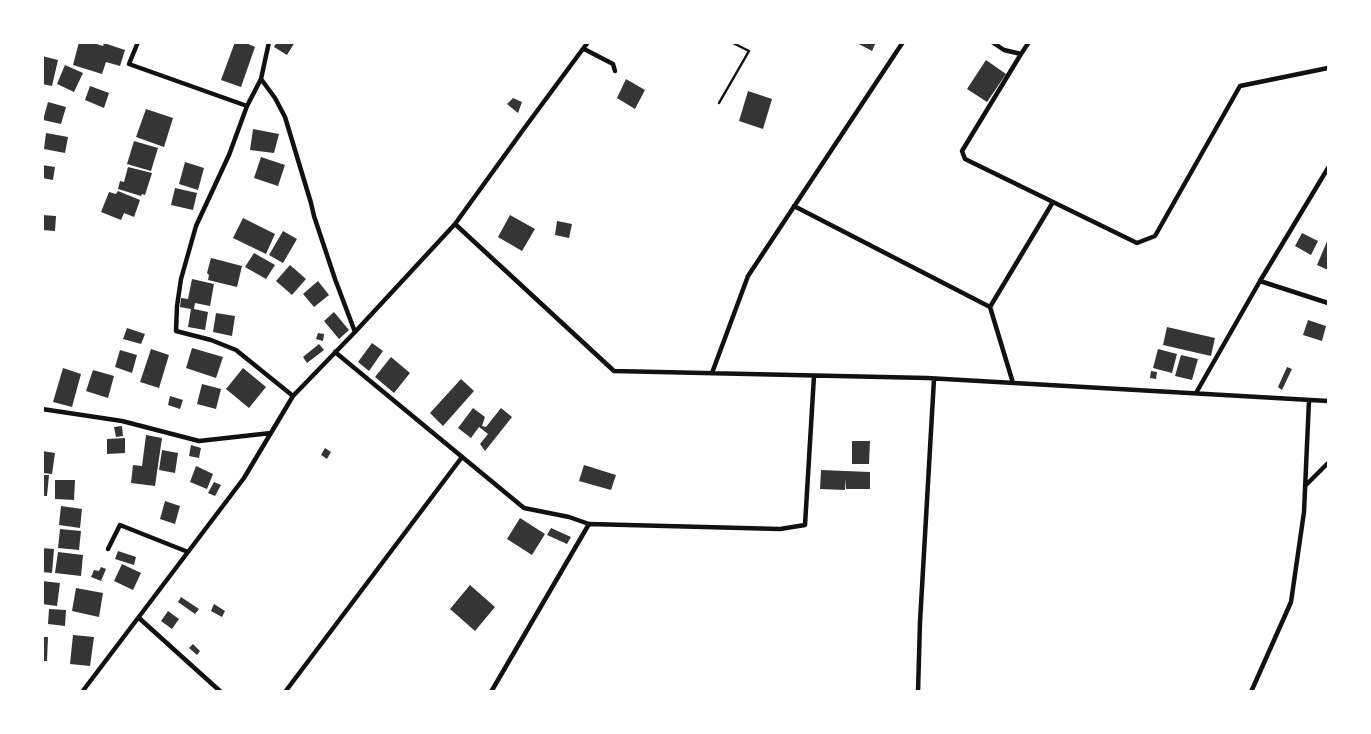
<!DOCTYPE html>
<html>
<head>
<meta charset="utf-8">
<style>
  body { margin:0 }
  #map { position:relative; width:1371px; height:734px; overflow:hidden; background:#fff; font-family:Arial,sans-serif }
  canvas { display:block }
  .frame { position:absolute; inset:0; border:44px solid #fff; pointer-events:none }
</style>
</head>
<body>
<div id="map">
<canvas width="1371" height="734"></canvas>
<div class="frame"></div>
</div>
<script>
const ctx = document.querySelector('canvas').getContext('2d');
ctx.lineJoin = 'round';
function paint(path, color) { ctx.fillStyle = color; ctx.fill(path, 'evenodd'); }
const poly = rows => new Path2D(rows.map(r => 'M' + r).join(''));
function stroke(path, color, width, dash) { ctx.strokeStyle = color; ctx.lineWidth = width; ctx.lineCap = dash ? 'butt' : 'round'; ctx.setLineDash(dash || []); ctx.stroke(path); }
const building = poly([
  [79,42,90,42,103,46,104,43,125,50,120,66,106,62,102,74,73,65],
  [235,42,244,42,255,47,241,87,221,80],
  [277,42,295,42,287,55,274,47],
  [855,42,876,42,872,51],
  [42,56,58,60,52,86,42,84],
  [986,60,1006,74,987,102,967,89],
  [65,65,83,73,74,92,57,84],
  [626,79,645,90,635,109,617,98],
  [90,86,109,93,104,108,85,100],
  [748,91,772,99,763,129,739,121],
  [513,98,522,102,518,113,507,104],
  [48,102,66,107,61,124,43,120],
  [146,109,173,118,164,147,136,137],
  [253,129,279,134,274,153,250,150],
  [46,133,68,137,65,153,44,149],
  [134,141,158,148,151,171,127,164],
  [261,157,285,165,278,186,254,178],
  [185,162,204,168,198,190,179,184],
  [42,165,55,167,53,180,42,178],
  [128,167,152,173,145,195,142,194,141,196,118,189,120,181,124,182],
  [175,188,197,193,193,210,171,205],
  [118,191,140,200,134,217,124,213,121,220,101,212,109,192,116,194],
  [42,215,56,216,55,231,42,230],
  [510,215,535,229,522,251,498,237],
  [243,218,275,234,266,254,233,238],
  [557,221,572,224,569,238,555,235],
  [283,231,297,239,283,263,269,255],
  [1302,233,1318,241,1311,255,1295,246],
  [1328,239,1328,270,1317,265],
  [254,253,275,265,266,279,245,267],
  [211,258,242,266,237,287,208,280,209,275,207,273],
  [290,265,306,279,292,295,276,281],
  [192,279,214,284,210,306,195,303,194,309,208,312,205,330,188,327,191,309,180,307,181,298,188,299],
  [318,281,329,295,314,307,303,294],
  [334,312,349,330,339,339,324,321],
  [216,313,235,316,232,336,213,332],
  [1308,320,1326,326,1322,341,1303,335],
  [1167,327,1215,338,1211,356,1163,345],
  [127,328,145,334,141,344,123,339],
  [318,333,324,334,323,341,316,339],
  [372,343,383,351,369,371,358,362],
  [319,344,324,350,307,363,303,357],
  [192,348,223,357,216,378,186,368],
  [151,349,169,355,159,388,140,382],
  [1158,349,1177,354,1172,373,1153,368],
  [120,350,137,355,132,373,115,367],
  [1181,355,1198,359,1192,380,1175,376],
  [391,357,410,373,394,393,375,377],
  [1287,367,1292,369,1282,390,1278,387],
  [63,368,81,374,72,407,53,402],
  [243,368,266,387,249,408,226,389],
  [93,370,114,376,108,398,86,391],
  [1151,371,1157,372,1156,379,1150,378],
  [461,379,474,391,443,426,430,413],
  [202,384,221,389,216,409,197,404],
  [170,396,183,400,180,409,168,405],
  [473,408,485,417,482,426,486,427,501,408,512,417,485,451,480,444,488,434,479,427,471,438,458,428],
  [122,426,123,436,116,437,114,427],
  [146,435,162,438,155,486,131,483,133,465,142,466],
  [125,438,125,453,107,454,107,439],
  [852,441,870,441,869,464,852,464],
  [191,445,201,448,199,458,189,456],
  [325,448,331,452,327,459,321,455],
  [162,450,178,453,175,473,159,470],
  [42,451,55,453,52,474,42,473],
  [584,465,616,475,611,490,579,481],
  [196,466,213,474,207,489,190,482],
  [821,470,870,472,870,489,846,489,845,479,845,490,820,489],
  [42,475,49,475,47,496,42,496],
  [55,480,75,480,74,500,55,499],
  [214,482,221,485,215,496,208,493],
  [165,501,180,506,175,524,160,519],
  [61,506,82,509,80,528,59,525],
  [520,518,545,534,532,555,507,539],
  [551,528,571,537,567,544,547,535],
  [60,529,81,531,79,550,58,548],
  [42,548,54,549,52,573,42,572],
  [118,551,136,557,134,565,115,559],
  [58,552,83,555,81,576,55,573],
  [122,564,141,573,133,590,114,581],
  [101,567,106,569,101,581,91,577,94,570,99,571],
  [42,581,60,583,57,606,42,604],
  [470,585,495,607,475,631,450,609],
  [76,588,103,593,99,617,72,611],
  [181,597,199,609,195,614,178,602],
  [214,604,225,611,222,617,211,611],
  [49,609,66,610,65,626,48,624],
  [168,611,179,619,172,629,161,621],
  [73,635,94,637,90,666,70,664],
  [42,637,48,637,47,661,42,661],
  [193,644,200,651,197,655,189,648]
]);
const service = poly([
  [719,103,749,51,731,42]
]);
const minor = poly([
  [138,42,129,64,247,106],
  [269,42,261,79,247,106,229,155,196,226,181,279,177,306,176,331,211,340,236,350,293,396],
  [992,42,1004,50,1021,54,1029,42],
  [584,49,613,64,615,71],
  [1021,54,962,151,965,159,1137,243,1155,236,1240,86,1328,68],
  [261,79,275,98,285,117,311,203,314,216,335,279,355,332],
  [794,206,990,307,1053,202],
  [455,224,614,371,927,378,1328,401],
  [1260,281,1328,303],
  [990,307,1013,383],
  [335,352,524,508,569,517,589,524,780,529,805,525,814,376],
  [712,373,748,276,903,42],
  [1196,393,1260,281,1328,168],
  [42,409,122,421,199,441,271,433],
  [1305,486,1328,463],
  [108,549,120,525,188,552],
  [139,618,221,692],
  [82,692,244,478,293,396,355,332,455,224,523,130,588,42],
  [285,692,462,457],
  [491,692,589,524],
  [918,692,920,622,934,379],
  [1251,692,1291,602,1304,512,1309,400]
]);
paint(building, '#353535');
stroke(service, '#111', 2.5);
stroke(minor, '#111', 4.5);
</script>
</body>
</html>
